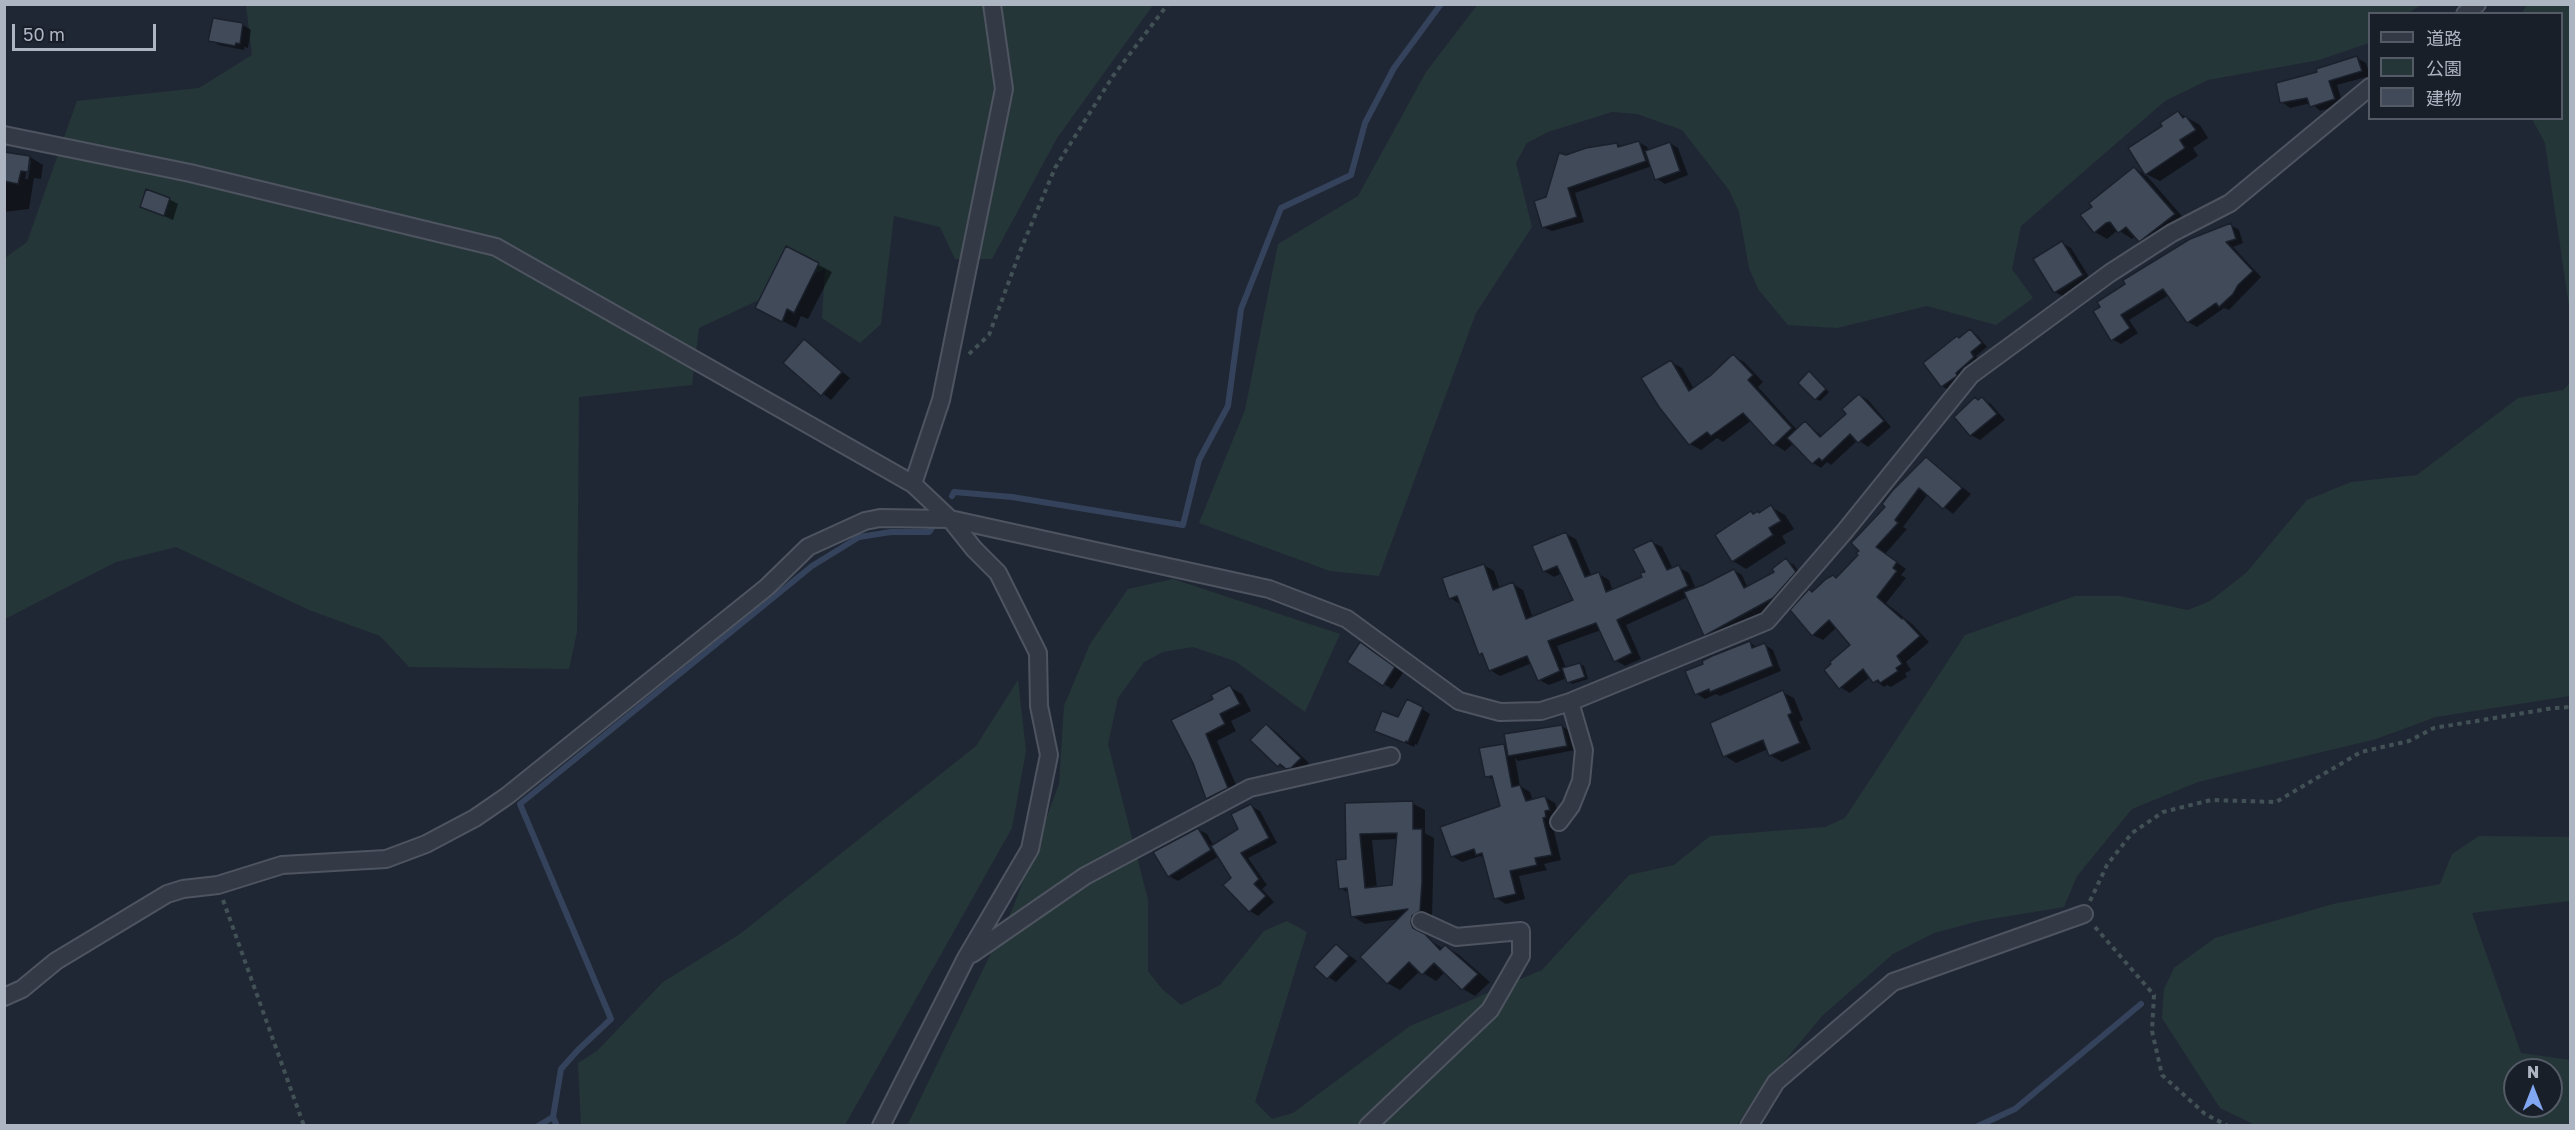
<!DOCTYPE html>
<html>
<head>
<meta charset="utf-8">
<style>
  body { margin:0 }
  #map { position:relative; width:2575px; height:1130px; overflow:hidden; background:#202734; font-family:"Golos Text","Noto Sans JP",sans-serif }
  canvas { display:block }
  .frame { position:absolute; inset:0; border:6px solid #adb4c2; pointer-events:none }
  .legend { position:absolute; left:2368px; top:12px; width:195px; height:108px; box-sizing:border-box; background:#191f29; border:2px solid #545b66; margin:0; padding:8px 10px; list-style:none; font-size:18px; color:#adb4c2 }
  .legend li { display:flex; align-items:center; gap:12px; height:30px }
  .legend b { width:30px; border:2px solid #545b66 }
  .north { position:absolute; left:2503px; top:1058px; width:60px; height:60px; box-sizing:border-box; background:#191f29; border:2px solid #545b66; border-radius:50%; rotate:0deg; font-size:16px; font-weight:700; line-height:24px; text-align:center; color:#adb4c2 }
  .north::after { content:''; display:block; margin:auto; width:21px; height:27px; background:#82a7f2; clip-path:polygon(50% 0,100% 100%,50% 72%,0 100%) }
  .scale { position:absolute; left:12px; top:24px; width:144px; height:27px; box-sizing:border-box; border:3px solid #adb4c2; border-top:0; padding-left:8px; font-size:18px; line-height:21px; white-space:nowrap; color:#adb4c2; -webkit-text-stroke:4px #191f29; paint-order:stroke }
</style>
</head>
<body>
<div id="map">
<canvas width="2575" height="1130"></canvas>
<div class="frame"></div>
<ul class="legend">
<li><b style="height:8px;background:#333a45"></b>道路</li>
<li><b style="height:16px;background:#253638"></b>公園</li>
<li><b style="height:16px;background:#414a59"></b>建物</li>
</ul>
<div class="north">N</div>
<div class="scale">50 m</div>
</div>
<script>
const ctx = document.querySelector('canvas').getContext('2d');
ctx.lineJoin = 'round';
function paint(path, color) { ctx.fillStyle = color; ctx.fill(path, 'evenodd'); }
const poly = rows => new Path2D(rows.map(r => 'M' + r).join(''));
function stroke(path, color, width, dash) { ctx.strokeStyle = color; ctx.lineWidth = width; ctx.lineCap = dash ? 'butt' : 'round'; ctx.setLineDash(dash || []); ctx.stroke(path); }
const green = poly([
  [1478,4,2421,4,2421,5,2409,13,2370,14,2369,43,2319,60,2208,80,2165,101,2021,226,2012,269,2033,298,1996,325,1927,306,1837,328,1788,325,1758,289,1749,268,1739,212,1729,190,1682,130,1637,114,1612,112,1548,132,1527,143,1516,163,1532,227,1476,313,1379,576,1330,571,1199,523,1245,410,1278,244,1358,196,1426,72],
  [246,5,1153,5,1057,138,992,259,955,259,940,227,894,216,881,324,860,343,822,318,825,269,699,328,692,385,579,397,577,632,569,669,409,667,380,636,309,610,176,547,116,562,5,619,5,258,27,242,77,101,199,88,252,55],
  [2527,5,2570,5,2570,313,2545,143,2532,119,2562,118,2562,14,2522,13],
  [2570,383,2570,696,2436,717,2376,739,2198,782,2132,809,2077,876,2064,907,1979,921,1934,933,1893,954,1823,1015,1757,1094,1737,1125,907,1126,1013,908,1059,784,1064,706,1090,644,1128,589,1173,579,1340,634,1305,712,1235,661,1193,647,1163,652,1144,662,1118,698,1108,744,1148,900,1148,971,1162,989,1181,1005,1220,985,1264,931,1287,921,1307,932,1255,1102,1272,1119,1293,1113,1410,1026,1542,970,1629,875,1674,865,1710,836,1825,827,1845,818,1965,635,2075,596,2120,596,2188,610,2210,601,2246,573,2307,500,2351,482,2417,475,2518,398,2563,390],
  [1018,680,1026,751,1012,828,845,1125,581,1125,578,1063,597,1051,663,982,740,934,976,746],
  [2479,836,2570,837,2570,901,2472,913,2521,1053,2570,1060,2570,1125,2255,1125,2220,1108,2162,1018,2164,989,2174,968,2215,938,2333,904,2440,884,2452,854],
  [2515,1070,2551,1070,2551,1106,2515,1106]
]);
const shadow = poly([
  [243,25,251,30,248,48,244,47,244,50,219,45,210,40],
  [2357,58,2366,63,2370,76,2337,85,2343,104,2320,111,2311,103,2290,108,2282,102,2319,73],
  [2179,113,2200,125,2208,138,2193,148,2198,156,2160,181,2146,174],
  [1639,142,1647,147,1649,151,1670,143,1678,148,1688,175,1665,184,1657,179,1652,166,1575,193,1584,222,1552,231,1543,227,1547,198,1566,157,1617,144,1623,147],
  [4,154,30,157,43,165,41,179,34,178,29,209,4,212],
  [28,161,31,161,28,179,25,179],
  [2134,168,2147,176,2187,222,2152,248,2136,236,2132,239,2118,230,2107,239,2095,232],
  [169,199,178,204,173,220,141,206],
  [2231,225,2239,230,2243,243,2233,247,2261,277,2229,310,2224,308,2197,327,2188,322,2169,295,2129,320,2138,333,2121,344,2112,339,2095,312],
  [2062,243,2071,248,2091,280,2064,297,2055,292],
  [787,248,832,272,808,319,801,316,796,328,771,315],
  [1971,331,1977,335,1987,347,1976,356,1980,361,1962,379,1948,390,1942,386],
  [804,341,850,378,831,400,785,363],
  [1733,356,1744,362,1763,382,1758,387,1797,430,1805,422,1823,437,1849,414,1860,395,1868,400,1891,427,1868,447,1858,440,1831,465,1827,462,1821,468,1813,463,1794,443,1785,451,1774,444,1752,420,1723,442,1717,438,1701,450,1690,444,1671,362,1682,368,1694,389,1711,377],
  [1813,376,1829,392,1820,401,1816,399],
  [1982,399,1991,404,2005,420,1980,440,1971,435,1956,417],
  [1926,459,1971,494,1953,514,1928,494,1903,527,1907,529,1885,554,1906,569,1901,575,1906,578,1886,603,1913,625,1929,642,1906,662,1911,670,1905,673,1907,677,1891,687,1887,685,1884,687,1870,677,1850,693,1840,687,1852,645,1837,627,1823,640,1813,635,1813,593,1837,579,1860,555,1888,506],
  [1771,507,1785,515,1794,529,1782,536,1786,543,1746,569,1733,561,1751,513,1760,514],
  [1566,534,1576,539,1592,577,1599,574,1609,580,1613,591,1644,578,1652,542,1662,547,1673,569,1678,567,1689,573,1696,589,1734,570,1742,575,1748,588,1776,572,1786,560,1794,565,1803,577,1781,602,1713,639,1705,635,1688,597,1626,625,1641,659,1625,666,1615,660,1601,630,1557,646,1566,668,1580,664,1584,666,1588,679,1572,684,1567,678,1549,685,1539,680,1532,663,1500,676,1490,670,1484,656,1480,654,1460,604,1450,598,1484,565,1494,571,1500,589,1513,584,1523,590,1533,618,1575,601,1562,573,1554,577,1544,571],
  [1750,643,1757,647,1764,644,1773,650,1781,671,1720,696,1716,694,1705,699,1697,694],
  [1369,649,1403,673,1392,689,1384,684],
  [1230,687,1242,694,1251,711,1231,721,1236,731,1217,741,1240,794,1219,805,1207,798,1194,762,1215,700],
  [1782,692,1794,698,1803,720,1799,722,1811,749,1782,762,1770,755,1768,749,1736,763,1725,756],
  [1422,709,1430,714,1417,745,1415,744,1414,747,1376,730],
  [1266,726,1275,731,1309,763,1300,772,1287,770,1278,765],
  [1562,726,1571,732,1575,750,1518,761,1515,758,1520,786,1530,792,1533,801,1545,797,1555,803,1559,815,1552,823,1561,860,1544,864,1547,870,1519,876,1525,899,1506,904,1496,898,1485,858,1480,856,1462,862,1452,856,1501,807,1494,780,1487,776,1503,745,1508,748],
  [1412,803,1425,810,1425,833,1434,838,1432,918,1423,931,1425,936,1443,949,1445,947,1458,954,1490,982,1475,996,1463,989,1445,972,1436,981,1420,971,1400,990,1387,983,1400,919,1365,924,1352,916,1349,893,1340,888,1348,860,1346,804],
  [1398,839,1393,886,1377,888,1372,840],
  [1251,806,1260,811,1277,843,1248,858,1267,885,1262,889,1274,902,1258,916,1250,911,1219,856,1178,881,1169,876,1198,829,1207,834,1214,846,1240,829],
  [1337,946,1357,961,1336,982,1328,977]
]);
const stream = poly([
  [952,496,954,492,1012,497,1183,525,1199,460,1228,406,1241,309,1281,208,1351,175,1365,123,1394,68,1441,4],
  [538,1126,553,1117],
  [557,1126,553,1117,561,1069,578,1050,611,1019,520,804,812,566,859,537,891,532,929,532,932,528],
  [1978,1126,2015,1109,2141,1004]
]);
const building = poly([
  [213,18,243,23,240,44,236,43,235,46,208,41,213,18],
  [2357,56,2362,71,2329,81,2335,99,2310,107,2307,98,2280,103,2276,83,2317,72,2316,69,2357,56],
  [2178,111,2183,118,2186,116,2196,130,2180,140,2185,148,2145,175,2128,148,2162,126,2160,123,2178,111],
  [1639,141,1646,161,1568,188,1577,217,1542,228,1534,201,1546,197,1559,153,1566,155,1586,148,1617,143,1618,147,1639,141],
  [1670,142,1680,171,1655,180,1645,151,1670,142],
  [4,152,30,156,28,172,21,171,18,184,4,181,4,152],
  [2134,167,2175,214,2139,242,2126,227,2118,233,2110,222,2106,223,2094,233,2080,215,2092,207,2089,203,2134,167],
  [146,189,170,198,164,216,140,207,146,189],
  [2231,223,2236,239,2226,242,2253,271,2238,285,2233,294,2219,307,2216,303,2187,323,2163,289,2121,315,2130,328,2111,341,2093,311,2100,307,2097,302,2125,284,2123,280,2190,239,2231,223],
  [2062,241,2083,275,2054,293,2033,259,2062,241],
  [786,246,819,263,794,313,787,309,782,322,755,308,786,246],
  [1970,329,1982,343,1971,352,1974,357,1956,373,1957,376,1941,387,1923,363,1957,336,1959,338,1970,329],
  [804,339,842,372,821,396,783,363,804,339],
  [1733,354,1753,375,1748,380,1792,428,1773,446,1743,413,1711,436,1707,432,1689,445,1659,407,1641,378,1671,360,1689,391,1710,376,1733,354],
  [1809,371,1826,389,1815,400,1798,383,1809,371],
  [1859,394,1884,421,1858,443,1850,434,1822,461,1819,458,1812,464,1787,438,1805,421,1820,437,1846,414,1842,409,1859,394],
  [1975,397,1978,400,1982,397,1997,414,1970,436,1954,417,1975,397],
  [1926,457,1962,488,1943,509,1919,488,1895,520,1898,523,1876,547,1897,562,1893,568,1897,571,1877,597,1902,619,1903,618,1920,636,1897,656,1902,664,1896,668,1898,671,1880,683,1878,680,1873,683,1863,669,1839,689,1824,670,1831,664,1830,662,1850,645,1829,620,1812,636,1790,610,1809,589,1812,592,1826,579,1833,575,1836,578,1858,555,1856,553,1859,551,1851,543,1885,507,1882,504,1892,491,1926,457],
  [1771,505,1781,521,1769,528,1773,535,1732,562,1715,535,1751,511,1753,514,1758,511,1759,513,1771,505],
  [1566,532,1585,577,1599,572,1606,592,1642,577,1640,573,1645,572,1633,549,1652,540,1667,570,1679,565,1688,586,1617,620,1632,653,1614,662,1596,623,1548,641,1560,671,1538,681,1527,656,1489,671,1482,653,1479,655,1457,596,1449,599,1442,578,1484,564,1493,590,1513,582,1526,619,1573,600,1557,566,1543,572,1532,546,1566,532],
  [1786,558,1796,572,1773,598,1704,636,1684,592,1703,585,1734,569,1744,588,1774,572,1772,569,1786,558],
  [1750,641,1752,648,1765,643,1773,666,1710,692,1709,689,1695,695,1685,671,1703,664,1702,661,1712,656,1750,641],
  [1360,642,1395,667,1383,686,1347,662,1360,642],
  [1580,663,1585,677,1567,683,1562,668,1580,663],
  [1230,685,1240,704,1220,714,1225,724,1206,734,1228,788,1206,799,1193,763,1171,720,1213,699,1211,695,1230,685],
  [1783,690,1792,713,1788,715,1800,743,1769,756,1763,740,1723,757,1710,723,1783,690],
  [1407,699,1423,707,1408,742,1406,741,1405,743,1374,731,1382,711,1398,717,1407,699],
  [1266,724,1301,758,1291,768,1286,769,1280,764,1278,767,1250,740,1266,724],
  [1562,725,1567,746,1508,756,1504,734,1562,725],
  [1504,744,1512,787,1520,785,1526,801,1545,796,1550,810,1545,811,1546,817,1543,818,1552,855,1535,858,1537,865,1510,871,1516,894,1494,899,1482,853,1476,855,1474,849,1451,857,1440,827,1500,806,1492,776,1485,777,1479,748,1504,744],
  [1413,801,1413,829,1422,829,1422,882,1420,911,1412,916,1411,923,1413,928,1425,934,1440,950,1445,945,1478,974,1462,990,1434,963,1422,975,1409,962,1387,984,1360,957,1408,909,1351,917,1347,888,1339,889,1336,860,1346,859,1345,803,1413,801],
  [1397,833,1392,885,1365,888,1360,834,1397,833],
  [1251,804,1269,838,1241,853,1259,879,1254,884,1266,896,1249,912,1223,885,1231,878,1211,846,1238,829,1231,814,1251,804],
  [1198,828,1211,850,1168,877,1153,852,1198,828],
  [1336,944,1349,956,1327,979,1314,967,1336,944]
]);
const path = poly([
  [969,354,989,335,1021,249,1055,168,1113,76,1168,4],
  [223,900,304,1126],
  [2090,901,2107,865,2132,833,2163,812,2211,800,2276,802,2361,752,2409,741,2434,728,2554,708,2570,707],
  [2095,927,2154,995,2152,1031,2162,1075,2205,1114,2228,1126]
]);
const street = poly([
  [2465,14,2477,4],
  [4,135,190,173,496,247,913,484,950,519,974,549,998,573,1038,653,1039,706,1049,755,1030,849,966,958,881,1126],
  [913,484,941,400,1004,89,992,4],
  [1559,822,1571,806,1581,781,1584,750,1570,702],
  [972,954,1085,876,1250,788,1391,756],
  [4,997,22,989,56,961,167,894,183,889,218,885,282,865,386,859,426,844,475,818,507,796,767,587,808,547,865,521,880,518,950,519,1269,589,1347,619,1459,701,1500,712,1541,711,1570,702,1767,621,1845,531,1971,375,2110,273,2172,233,2230,203,2370,87],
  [1368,1126,1490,1010,1521,956,1521,931,1456,937,1421,921],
  [1749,1126,1776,1082,1893,982,2084,914]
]);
paint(green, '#253638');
paint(shadow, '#0007');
stroke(stream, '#34425b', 6);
paint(building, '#414a59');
stroke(building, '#1b212c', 1.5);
stroke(street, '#4e5460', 20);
stroke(path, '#415155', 4, [4.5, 4.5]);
stroke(street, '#333a45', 16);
</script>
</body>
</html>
